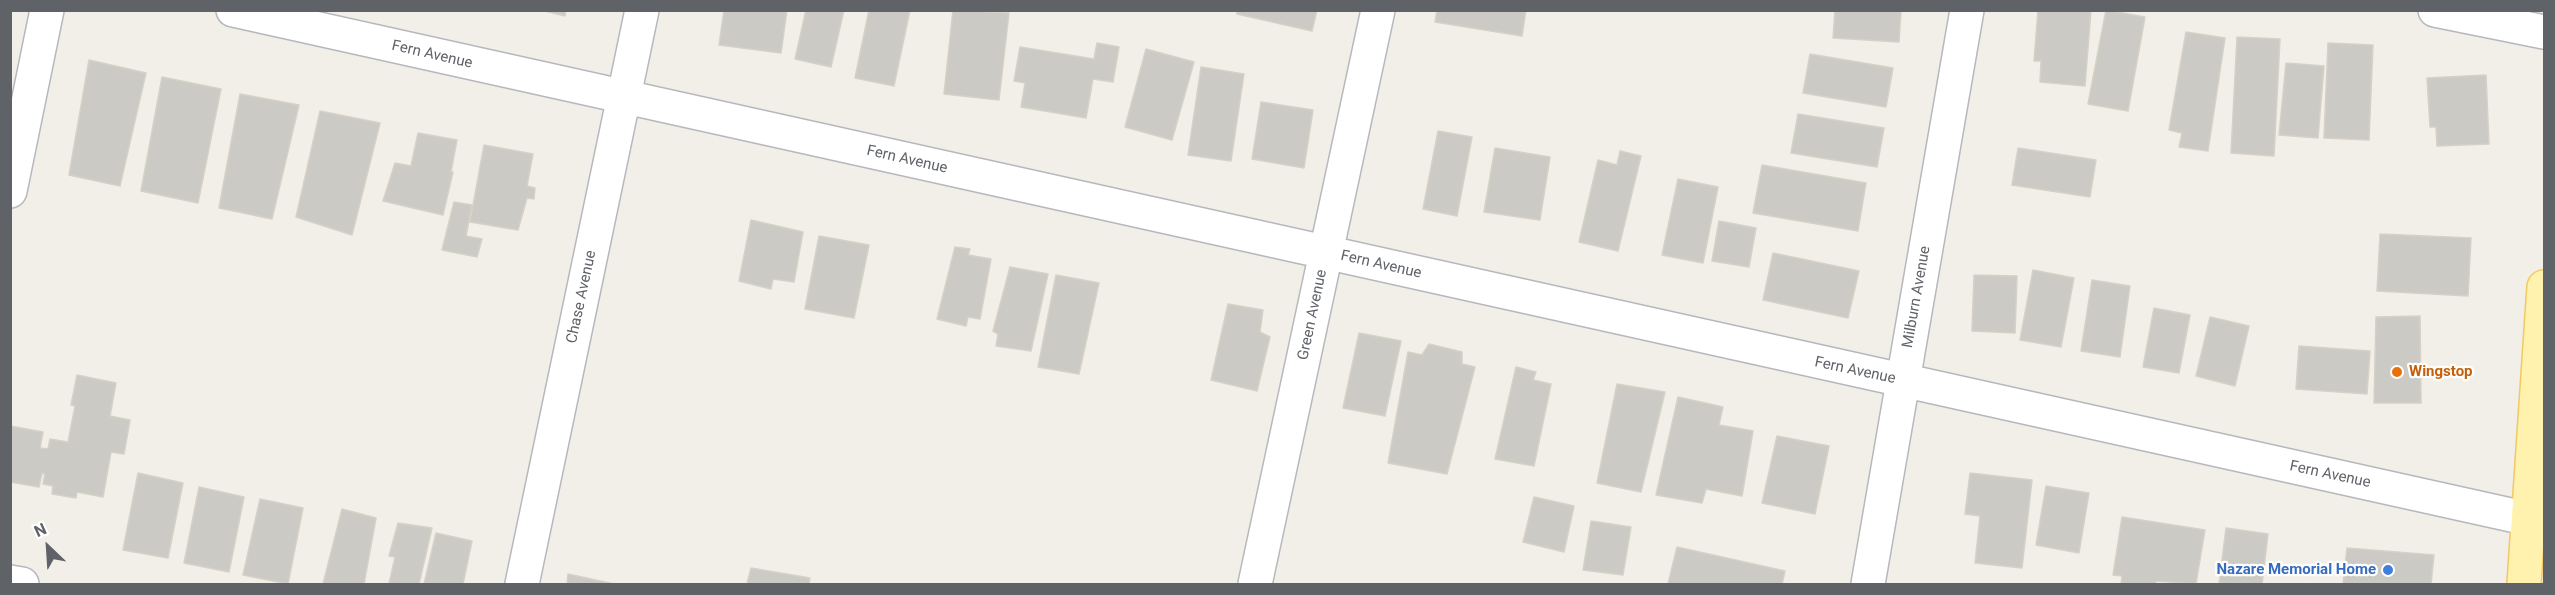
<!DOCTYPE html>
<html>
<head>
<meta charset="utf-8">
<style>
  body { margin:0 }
  #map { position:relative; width:2555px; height:595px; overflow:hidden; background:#f1efe8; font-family:Roboto,sans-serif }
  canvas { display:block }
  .frame { position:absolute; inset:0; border:12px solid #5f6368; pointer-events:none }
  .north { position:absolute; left:18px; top:517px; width:60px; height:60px; -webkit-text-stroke:4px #fff; paint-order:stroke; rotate:335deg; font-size:16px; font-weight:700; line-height:24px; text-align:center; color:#5f6368 }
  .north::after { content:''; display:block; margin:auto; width:21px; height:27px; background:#5f6368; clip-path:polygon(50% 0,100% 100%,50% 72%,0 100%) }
</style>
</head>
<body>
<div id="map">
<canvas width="2555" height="595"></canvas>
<div class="frame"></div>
<div class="north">N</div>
</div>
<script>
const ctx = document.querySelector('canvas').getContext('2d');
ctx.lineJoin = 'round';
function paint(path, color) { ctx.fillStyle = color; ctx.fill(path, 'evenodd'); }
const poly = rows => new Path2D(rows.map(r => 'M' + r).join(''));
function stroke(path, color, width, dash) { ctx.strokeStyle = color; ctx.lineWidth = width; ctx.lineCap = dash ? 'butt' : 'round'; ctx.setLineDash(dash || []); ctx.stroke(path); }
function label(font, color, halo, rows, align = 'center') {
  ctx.font = font + ' Roboto,sans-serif'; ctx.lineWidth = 4.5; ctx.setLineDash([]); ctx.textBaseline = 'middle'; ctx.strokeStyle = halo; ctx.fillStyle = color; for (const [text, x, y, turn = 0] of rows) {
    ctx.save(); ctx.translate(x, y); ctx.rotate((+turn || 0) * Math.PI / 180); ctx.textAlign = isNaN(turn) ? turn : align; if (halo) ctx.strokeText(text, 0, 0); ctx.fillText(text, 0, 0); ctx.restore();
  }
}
const building = poly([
  [541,10,566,10,565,16,541,10],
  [724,10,787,10,781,53,719,45,724,10],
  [806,10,844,10,831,67,795,59,806,10],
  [869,10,910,10,894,86,855,78,869,10],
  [953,10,1009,13,999,100,944,94,953,10],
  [1237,10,1317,10,1312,31,1237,14,1237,10],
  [1437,10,1526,10,1522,36,1435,22,1437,10],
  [1835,10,1901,10,1899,42,1833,38,1835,10],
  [2038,10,2091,10,2085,86,2040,82,2041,61,2034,61,2038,10],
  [2106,10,2145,17,2128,111,2088,104,2106,10],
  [2186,32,2225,38,2208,151,2179,147,2182,133,2169,130,2186,32],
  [2237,37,2280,39,2274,156,2231,153,2237,37],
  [1097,43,1119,47,1113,82,1093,79,1086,118,1021,107,1025,83,1014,81,1020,47,1094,59,1097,43],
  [2328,43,2373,45,2369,140,2324,138,2328,43],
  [1146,49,1194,62,1172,140,1125,127,1146,49],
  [1810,54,1893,68,1886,107,1803,93,1810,54],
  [89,60,146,73,120,186,69,175,89,60],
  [2286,63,2324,66,2318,138,2279,135,2286,63],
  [1201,67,1244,74,1231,161,1188,155,1201,67],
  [2486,75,2489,144,2437,146,2436,127,2430,127,2427,78,2486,75],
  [162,77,221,89,198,203,141,191,162,77],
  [240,94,299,105,272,219,219,208,240,94],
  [1261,102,1313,110,1304,168,1252,159,1261,102],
  [320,111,380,123,352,235,296,217,320,111],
  [1798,114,1884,128,1877,167,1791,153,1798,114],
  [1438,131,1472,137,1457,216,1423,209,1438,131],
  [418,133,457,140,451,172,453,172,443,215,383,201,395,163,411,166,418,133],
  [484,145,533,154,527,186,535,188,534,199,527,198,518,230,470,222,484,145],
  [1495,148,1550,157,1540,220,1484,212,1495,148],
  [2018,148,2096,160,2090,197,2012,185,2018,148],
  [1620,151,1641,156,1618,251,1579,242,1598,160,1617,165,1620,151],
  [1762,165,1866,183,1858,231,1753,213,1762,165],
  [1678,179,1718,187,1703,263,1662,255,1678,179],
  [454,202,472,205,466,236,482,239,477,257,442,250,454,202],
  [751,220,803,232,794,282,773,279,771,289,739,281,751,220],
  [1719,221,1756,228,1749,267,1712,261,1719,221],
  [2380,234,2471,238,2468,296,2377,291,2380,234],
  [819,236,869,245,854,318,805,309,819,236],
  [955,247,970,249,968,255,991,259,980,319,968,317,966,326,937,319,955,247],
  [1773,253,1859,271,1848,318,1763,300,1773,253],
  [1010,267,1048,274,1031,351,996,346,998,334,993,331,1010,267],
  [2033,270,2074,278,2061,347,2020,340,2033,270],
  [1056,275,1099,283,1079,374,1038,367,1056,275],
  [1974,275,2017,276,2015,333,1972,331,1974,275],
  [2092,280,2130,286,2120,357,2081,351,2092,280],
  [1228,304,1263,310,1260,332,1270,337,1257,391,1211,380,1228,304],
  [2154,308,2190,315,2179,373,2143,367,2154,308],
  [2420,316,2421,403,2374,403,2376,317,2420,316],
  [2210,317,2249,326,2235,386,2196,376,2210,317],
  [1359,333,1401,341,1385,416,1343,408,1359,333],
  [1429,344,1462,352,1462,364,1475,367,1447,474,1388,463,1408,352,1422,355,1429,344],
  [2299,346,2370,351,2367,394,2296,389,2299,346],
  [1516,367,1536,372,1533,380,1551,384,1534,466,1495,459,1516,367],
  [77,375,116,383,110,416,130,420,124,454,111,452,103,497,77,492,76,498,52,494,53,486,43,484,45,474,42,473,39,487,10,482,10,426,43,432,40,448,48,449,50,439,68,442,75,406,71,405,77,375],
  [1617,384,1665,392,1641,492,1597,483,1617,384],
  [1678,397,1723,407,1719,425,1753,431,1742,496,1706,489,1702,503,1656,495,1678,397],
  [1777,436,1829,446,1815,514,1762,503,1777,436],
  [138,473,183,483,168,558,123,550,138,473],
  [1970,473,2032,480,2022,568,1975,563,1980,516,1965,514,1970,473],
  [2046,486,2089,493,2079,553,2036,545,2046,486],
  [199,487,244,497,229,572,184,563,199,487],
  [1534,497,1574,506,1564,552,1523,542,1534,497],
  [260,499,303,508,288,584,243,575,260,499],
  [342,509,376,518,364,584,323,584,342,509],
  [2122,517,2205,530,2196,584,2156,581,2155,584,2121,584,2122,576,2113,575,2122,517],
  [1591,521,1631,527,1623,575,1583,570,1591,521],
  [398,523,432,528,419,584,389,584,395,557,389,556,398,523],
  [2226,528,2268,534,2262,584,2219,584,2226,528],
  [436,533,472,541,463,584,424,584,436,533],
  [1677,547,1785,571,1782,584,1668,584,1677,547],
  [2347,548,2434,555,2431,584,2343,584,2347,548],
  [751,568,810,578,809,584,747,584,751,568],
  [568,574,614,584,567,584,568,574]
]);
const minor = poly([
  [233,10,2529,519],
  [2435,10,2544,32],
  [10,191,47,10],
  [10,582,22,584],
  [522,584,642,10],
  [1255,584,1378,10],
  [1868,584,1967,10]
]);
const major = poly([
  [2524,584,2544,287]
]);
const markers = [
  [2397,372,6,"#e8710a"],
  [2388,570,6,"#3f7fe0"]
];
const streetNames = [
  ["Fern Avenue",432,55,13],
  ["Fern Avenue",907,160,13],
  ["Fern Avenue",1381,265,13],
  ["Chase Avenue",582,297,-78],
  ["Milburn Avenue",1917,297,-80],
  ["Green Avenue",1313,315,-78],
  ["Fern Avenue",1855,371,12],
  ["Fern Avenue",2330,475,12]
];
const foodNames = [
  ["Wingstop",2409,372]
];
const shopNames = [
  ["Nazare Memorial Home",2376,570]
];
paint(building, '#cccac5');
stroke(building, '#d6d1c6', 1.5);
stroke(minor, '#b5b8bc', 36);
stroke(major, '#f2c960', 36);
stroke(minor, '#fff', 33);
stroke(major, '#fff2af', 33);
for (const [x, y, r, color] of markers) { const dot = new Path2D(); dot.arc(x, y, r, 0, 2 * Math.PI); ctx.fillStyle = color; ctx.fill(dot); stroke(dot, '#fff', 2); }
label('15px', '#5f6368', '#fff', streetNames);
label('bold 15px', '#c56008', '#fff', foodNames, 'left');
label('bold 15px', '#366cbe', '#fff', shopNames, 'right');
</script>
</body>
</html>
